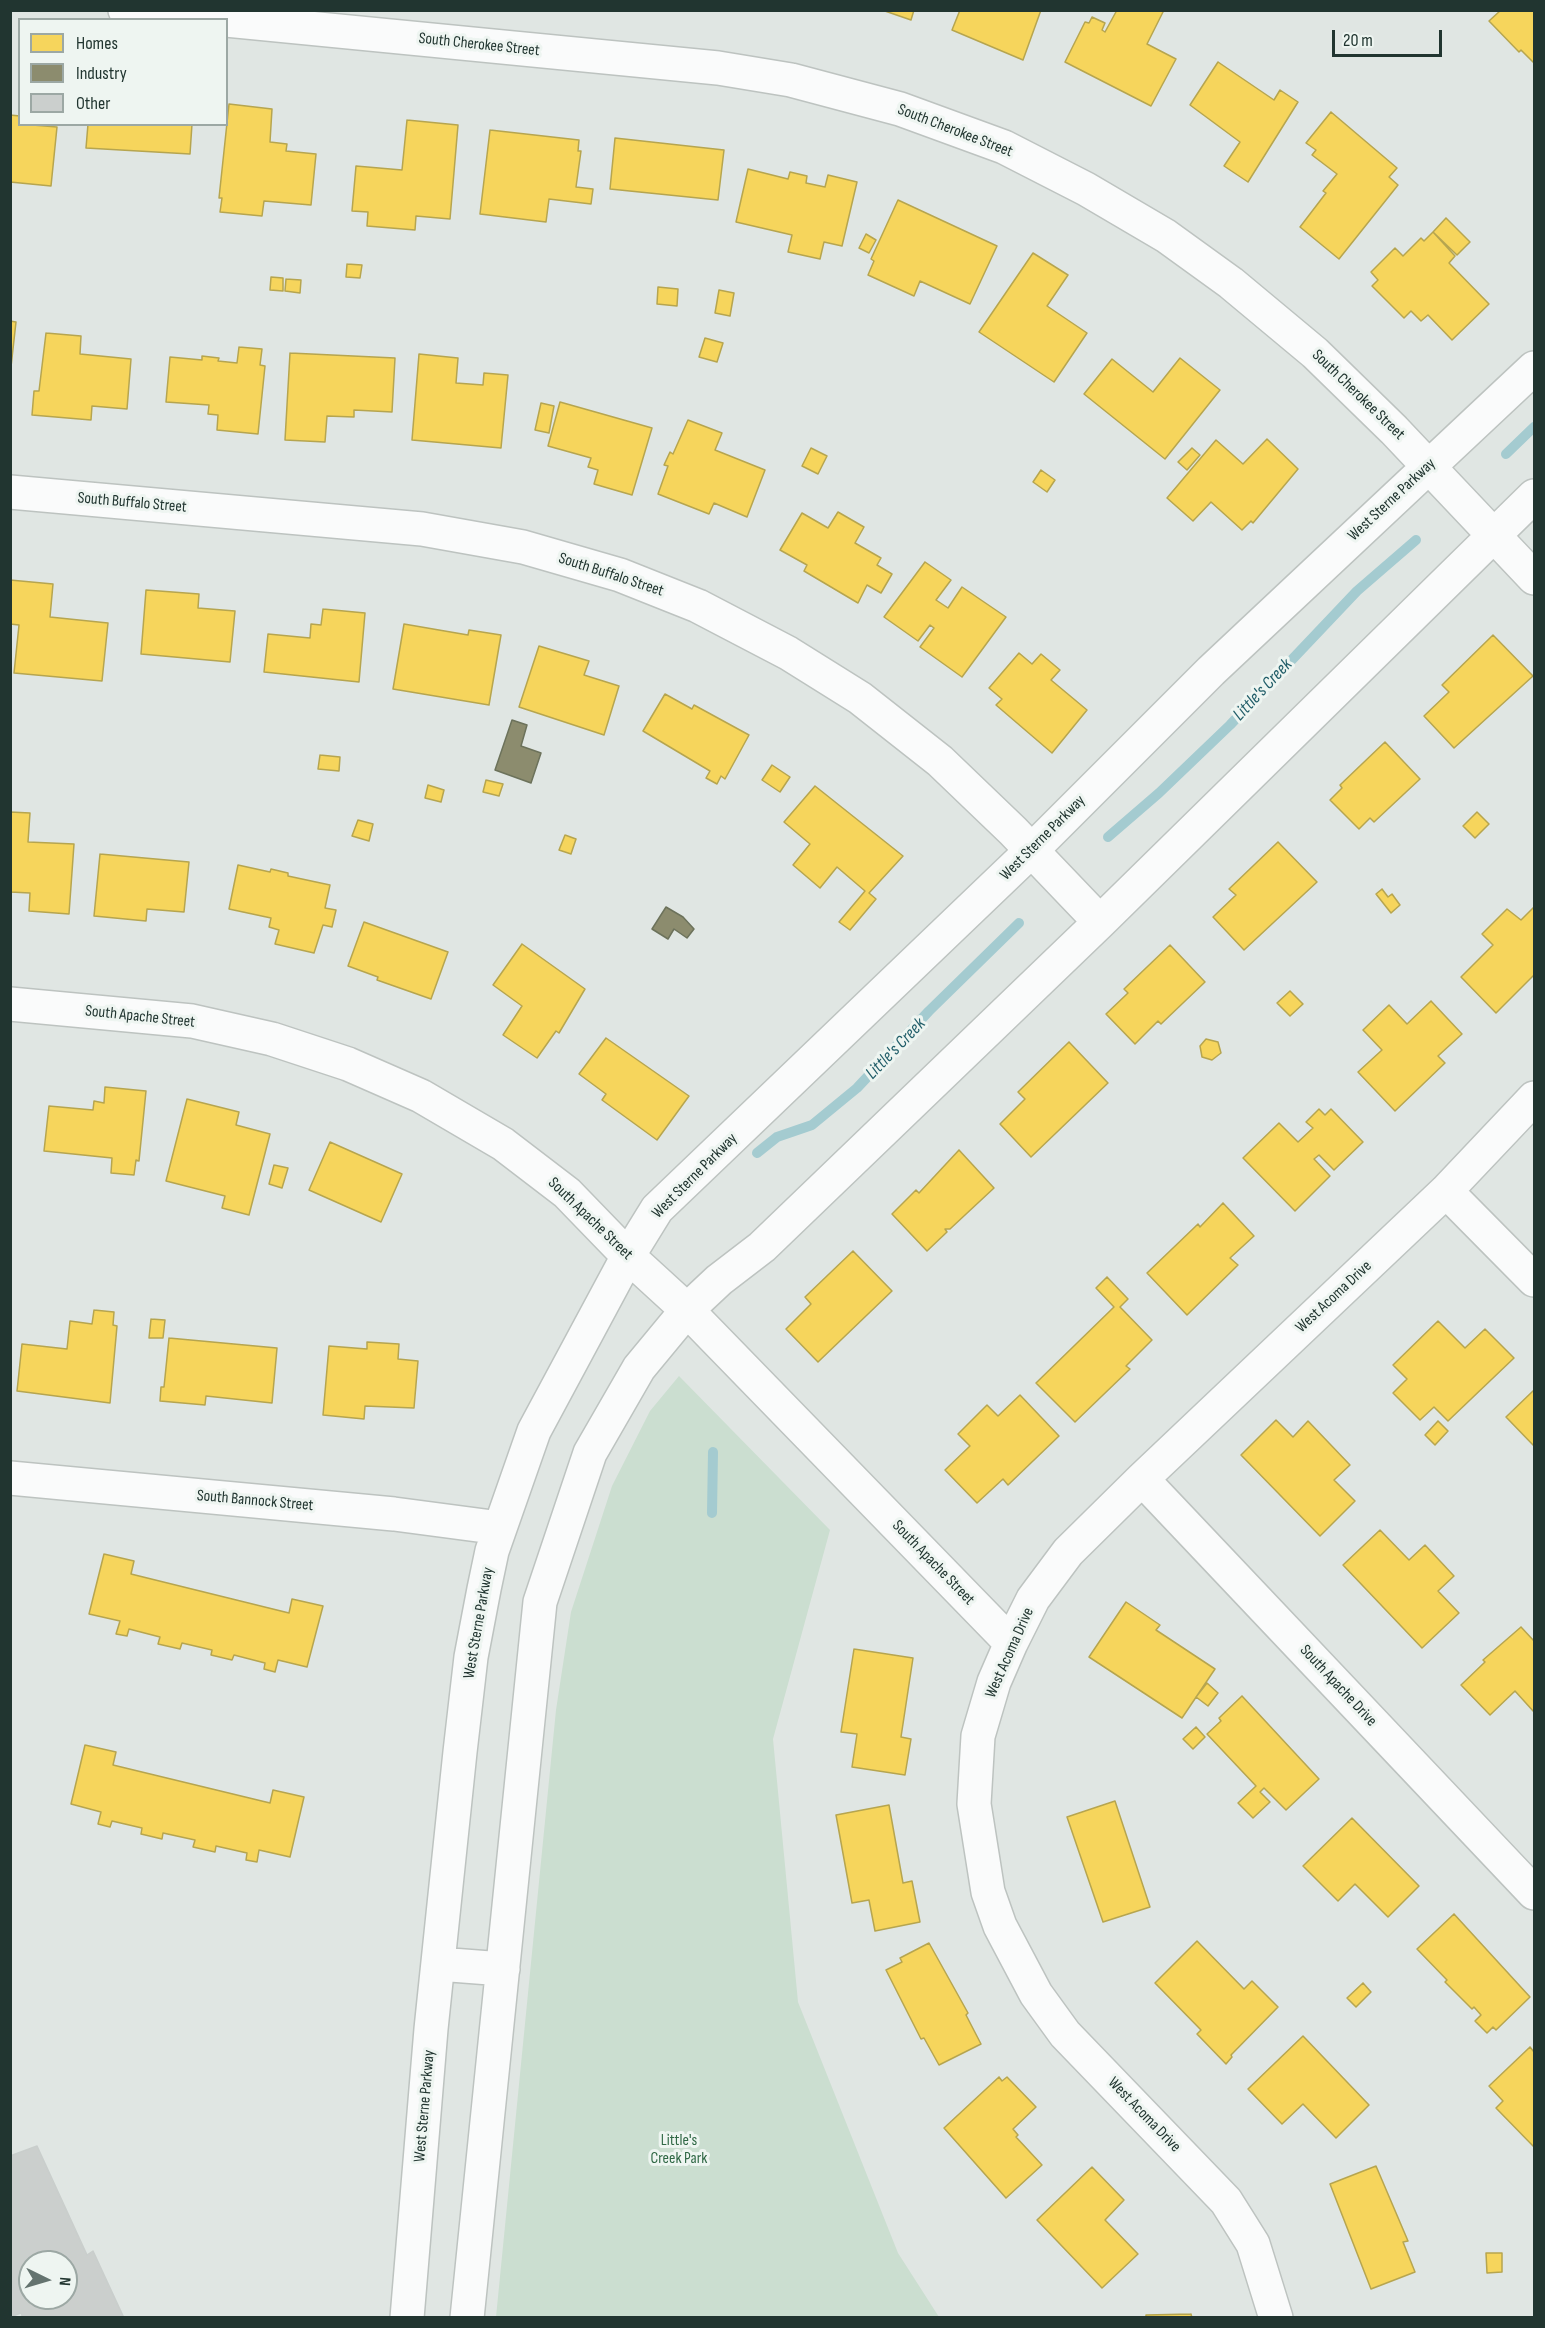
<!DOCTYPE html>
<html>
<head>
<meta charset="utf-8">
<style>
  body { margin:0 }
  #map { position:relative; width:1545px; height:2328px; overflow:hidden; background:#e0e6e3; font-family:"Sofia Sans Condensed",sans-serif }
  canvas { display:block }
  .frame { position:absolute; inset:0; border:12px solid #213530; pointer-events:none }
  .legend { position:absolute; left:18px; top:18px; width:210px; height:108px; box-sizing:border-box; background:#eef5f1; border:2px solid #9ca8a4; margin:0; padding:8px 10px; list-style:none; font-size:18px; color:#213530 }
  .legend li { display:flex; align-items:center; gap:12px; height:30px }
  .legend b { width:30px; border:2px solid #9ca8a4 }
  .north { position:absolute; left:18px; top:2250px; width:60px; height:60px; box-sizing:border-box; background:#eef5f1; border:2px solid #9ca8a4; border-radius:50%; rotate:95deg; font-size:16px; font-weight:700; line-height:24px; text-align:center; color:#213530 }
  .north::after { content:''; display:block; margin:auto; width:21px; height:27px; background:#64736f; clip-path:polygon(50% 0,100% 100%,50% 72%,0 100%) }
  .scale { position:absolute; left:1332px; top:30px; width:110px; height:27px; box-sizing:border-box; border:3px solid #213530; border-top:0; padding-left:8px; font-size:18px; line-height:21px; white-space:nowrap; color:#213530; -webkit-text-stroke:4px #eef5f1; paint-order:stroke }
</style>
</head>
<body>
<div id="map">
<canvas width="1545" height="2328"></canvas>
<div class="frame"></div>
<ul class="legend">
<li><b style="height:16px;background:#f6d55c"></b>Homes</li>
<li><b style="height:16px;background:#8c8c6e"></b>Industry</li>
<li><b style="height:16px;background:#cbcfcd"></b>Other</li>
</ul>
<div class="north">N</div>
<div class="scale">20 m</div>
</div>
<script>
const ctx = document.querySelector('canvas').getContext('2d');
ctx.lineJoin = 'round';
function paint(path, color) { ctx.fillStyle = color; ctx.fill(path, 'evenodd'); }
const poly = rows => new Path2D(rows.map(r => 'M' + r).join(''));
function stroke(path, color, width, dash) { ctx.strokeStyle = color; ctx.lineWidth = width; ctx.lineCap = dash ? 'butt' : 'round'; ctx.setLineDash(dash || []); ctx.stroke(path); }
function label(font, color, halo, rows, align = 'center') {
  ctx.font = font + ' "Sofia Sans Condensed",sans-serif'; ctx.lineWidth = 6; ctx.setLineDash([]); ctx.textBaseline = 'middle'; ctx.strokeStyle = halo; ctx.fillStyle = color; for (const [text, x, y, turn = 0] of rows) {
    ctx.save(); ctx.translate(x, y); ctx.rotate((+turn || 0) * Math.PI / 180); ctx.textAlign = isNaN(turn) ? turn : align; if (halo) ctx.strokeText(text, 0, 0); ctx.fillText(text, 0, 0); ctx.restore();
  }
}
const green = poly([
  [679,1376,830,1530,773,1739,798,2002,898,2253,939,2317,496,2317,556,1710,571,1612,612,1486,650,1411]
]);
const homes = poly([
  [882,10,914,10,911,20,882,10],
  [960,10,1041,10,1023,60,952,30,960,10],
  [1117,10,1164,10,1147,44,1176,59,1151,106,1065,62,1085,22,1089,23,1092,17,1105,23,1102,30,1105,32,1117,10],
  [1501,10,1534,10,1534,63,1521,50,1519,52,1489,21,1501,10],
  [1218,62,1274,100,1280,90,1298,102,1248,182,1224,166,1240,142,1190,105,1218,62],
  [229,104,272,109,270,142,287,144,286,151,316,154,311,205,264,201,262,216,220,212,222,198,219,198,229,104],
  [1331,112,1397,168,1389,177,1398,185,1339,259,1300,227,1326,193,1323,191,1337,174,1312,155,1316,150,1306,143,1331,112],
  [10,115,20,116,20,124,57,127,51,186,10,182,10,115],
  [407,120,458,125,450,219,416,216,415,230,367,226,368,212,352,211,356,166,402,170,407,120],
  [88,124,192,124,190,154,86,148,88,124],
  [490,130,579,140,578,151,581,151,576,187,593,189,591,204,549,199,546,222,480,214,490,130],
  [615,138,724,150,718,200,610,189,615,138],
  [748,169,788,179,790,172,807,176,806,183,825,187,828,175,857,182,842,246,824,242,820,259,788,252,792,235,736,222,748,169],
  [898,200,997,246,970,304,920,281,914,296,868,275,874,261,871,259,898,200],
  [1446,218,1470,242,1457,255,1433,232,1446,218],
  [1433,232,1455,256,1449,263,1489,304,1452,340,1428,315,1421,321,1411,311,1404,318,1372,286,1378,280,1371,272,1395,248,1403,256,1421,238,1424,241,1433,232],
  [866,234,876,240,869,253,859,248,866,234],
  [1033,253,1068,275,1047,306,1087,333,1054,382,979,332,1033,253],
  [347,264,362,265,360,278,346,277,347,264],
  [271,277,283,278,283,291,270,290,271,277],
  [286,279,301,280,300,293,285,291,286,279],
  [658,287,678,289,677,306,657,304,658,287],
  [719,290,734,293,730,316,715,313,719,290],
  [10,321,16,322,10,376,10,321],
  [46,333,81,336,80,354,131,359,127,409,92,406,91,420,32,415,34,391,39,391,46,333],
  [705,338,723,343,717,362,699,357,705,338],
  [239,347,262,349,260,365,265,366,258,434,217,430,218,415,208,414,209,405,166,402,170,357,202,360,202,356,219,358,218,361,237,363,239,347],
  [290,353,395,358,392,412,354,410,354,417,327,416,325,442,285,440,290,353],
  [419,354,458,358,456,383,483,385,484,373,508,375,501,448,412,440,419,354],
  [1180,358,1220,390,1165,459,1084,394,1112,359,1153,392,1180,358],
  [560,402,652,428,632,495,594,484,598,470,588,467,591,458,548,446,560,402],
  [541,403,554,406,549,433,535,430,541,403],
  [688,420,722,433,715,450,765,470,747,517,714,503,709,514,658,494,668,466,664,465,670,452,673,454,688,420],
  [1267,439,1298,469,1253,523,1251,521,1242,530,1211,502,1193,521,1167,498,1216,440,1243,464,1267,439],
  [811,448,827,456,818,474,802,466,811,448],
  [1192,448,1200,455,1187,470,1178,462,1192,448],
  [1041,470,1055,480,1047,492,1033,482,1041,470],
  [838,512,864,527,855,543,881,558,877,565,892,574,881,593,867,585,858,603,804,571,807,565,780,550,802,513,828,528,838,512],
  [925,562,951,580,936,600,948,608,962,587,1006,617,962,677,920,647,934,628,930,625,918,641,884,617,925,562],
  [10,580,53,584,50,617,108,623,102,681,14,673,19,625,10,624,10,580],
  [146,590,199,594,198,608,235,611,230,662,141,654,146,590],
  [323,609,365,613,359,682,264,672,268,634,310,638,311,624,321,625,323,609],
  [404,624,468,635,469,630,501,635,489,705,393,689,404,624],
  [1493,635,1533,676,1454,748,1424,716,1449,692,1442,685,1493,635],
  [539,646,589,661,584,675,619,686,604,735,519,707,539,646],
  [1019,653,1032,664,1041,654,1060,670,1051,680,1087,710,1052,753,996,705,1002,699,989,688,1019,653],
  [665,694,692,709,694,705,749,735,725,779,721,776,717,784,706,778,710,771,643,731,665,694],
  [1385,742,1420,779,1374,822,1370,818,1359,829,1330,800,1342,788,1340,785,1385,742],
  [320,755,340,757,339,771,318,769,320,755],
  [772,765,790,777,780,792,762,780,772,765],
  [486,780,503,784,499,796,483,792,486,780],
  [428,785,444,790,441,802,425,798,428,785],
  [815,786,903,856,869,893,876,899,850,930,839,922,865,891,837,867,820,888,793,865,810,844,784,822,815,786],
  [10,812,30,813,28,842,74,844,69,914,29,911,30,893,10,892,10,812],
  [1477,812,1489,824,1475,838,1463,826,1477,812],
  [358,820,373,824,369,841,352,836,358,820],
  [565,835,576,839,571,854,559,850,565,835],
  [1278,842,1317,882,1244,950,1213,917,1236,895,1229,889,1278,842],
  [100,854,189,862,184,912,147,909,146,921,94,916,100,854],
  [238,865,270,872,271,869,288,873,288,876,330,885,325,908,336,910,332,927,323,925,314,953,275,944,279,930,269,927,271,918,229,909,238,865],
  [1382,889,1388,897,1392,894,1400,905,1391,913,1376,894,1382,889],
  [1534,907,1534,975,1496,1013,1461,977,1493,945,1482,934,1507,909,1521,920,1534,907],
  [364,922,448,952,431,999,377,980,378,977,348,966,364,922],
  [522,944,585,989,559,1033,556,1031,537,1058,503,1035,522,1006,493,985,522,944],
  [1170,945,1205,982,1161,1024,1158,1021,1135,1044,1106,1014,1128,993,1124,989,1170,945],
  [1290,991,1303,1004,1290,1016,1277,1003,1290,991],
  [1431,1001,1462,1034,1438,1056,1445,1063,1395,1111,1358,1072,1382,1050,1363,1030,1389,1005,1407,1024,1431,1001],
  [606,1038,689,1096,657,1140,602,1100,606,1094,579,1074,606,1038],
  [1206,1039,1218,1042,1221,1053,1212,1060,1202,1057,1200,1046,1206,1039],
  [1069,1042,1108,1083,1031,1157,1000,1124,1025,1099,1018,1092,1069,1042],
  [105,1087,146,1091,139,1161,136,1160,134,1175,111,1173,112,1158,44,1151,49,1106,93,1110,94,1101,104,1103,105,1087],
  [187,1099,239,1112,236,1125,270,1134,249,1215,222,1208,225,1196,166,1181,187,1099],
  [1319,1109,1325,1115,1331,1109,1363,1142,1334,1170,1319,1155,1314,1159,1330,1176,1295,1211,1243,1158,1279,1123,1298,1142,1313,1128,1306,1122,1319,1109],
  [330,1142,402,1174,381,1222,309,1190,330,1142],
  [959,1150,994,1188,950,1229,945,1229,947,1232,927,1251,892,1214,916,1190,919,1193,959,1150],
  [274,1165,288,1168,282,1188,269,1184,274,1165],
  [1223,1203,1254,1236,1230,1258,1238,1265,1187,1315,1147,1273,1198,1224,1200,1227,1223,1203],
  [853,1251,892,1291,818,1362,786,1329,811,1304,805,1297,853,1251],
  [1107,1277,1128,1299,1120,1307,1152,1340,1126,1366,1130,1369,1075,1422,1036,1383,1114,1307,1096,1288,1107,1277],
  [94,1310,114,1312,113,1325,117,1326,110,1403,17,1391,22,1344,67,1349,70,1321,92,1324,94,1310],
  [151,1319,165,1320,163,1338,149,1338,151,1319],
  [1438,1321,1465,1348,1485,1329,1514,1358,1448,1421,1434,1407,1420,1420,1393,1393,1407,1379,1393,1365,1438,1321],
  [169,1338,277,1348,272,1403,206,1396,205,1405,160,1401,161,1387,164,1387,169,1338],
  [367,1342,399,1344,398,1359,418,1361,414,1408,365,1406,364,1419,323,1415,329,1346,367,1349,367,1342],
  [1534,1390,1534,1446,1506,1417,1534,1390],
  [1020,1395,1059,1436,1008,1485,1003,1479,977,1503,945,1470,970,1446,958,1434,987,1405,998,1416,1020,1395],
  [1276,1420,1293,1437,1308,1421,1350,1465,1334,1480,1355,1501,1320,1536,1241,1455,1276,1420],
  [1438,1421,1448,1431,1435,1445,1425,1435,1438,1421],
  [1380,1530,1409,1560,1425,1545,1454,1576,1438,1591,1459,1613,1422,1648,1343,1565,1380,1530],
  [104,1554,134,1561,131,1574,289,1613,292,1599,323,1606,307,1667,278,1660,275,1672,264,1669,265,1663,234,1655,232,1660,211,1655,212,1650,182,1643,180,1649,158,1644,160,1637,129,1629,127,1636,116,1634,120,1621,89,1614,104,1554],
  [1126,1602,1160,1625,1156,1630,1215,1669,1182,1718,1089,1657,1126,1602],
  [1521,1627,1534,1641,1534,1712,1515,1691,1490,1715,1461,1685,1485,1662,1483,1660,1521,1627],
  [854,1649,913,1658,901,1737,911,1739,905,1775,852,1767,857,1734,841,1732,854,1649],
  [1207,1683,1218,1693,1208,1706,1196,1697,1207,1683],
  [1242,1696,1319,1779,1286,1810,1264,1788,1260,1792,1270,1802,1253,1818,1238,1803,1256,1786,1207,1734,1221,1721,1219,1718,1242,1696],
  [1196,1727,1205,1737,1193,1749,1183,1739,1196,1727],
  [85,1745,116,1752,113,1765,270,1803,273,1790,304,1797,290,1857,259,1850,257,1862,246,1860,247,1853,216,1846,215,1852,193,1847,195,1840,163,1833,162,1839,141,1834,142,1828,112,1821,110,1827,98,1824,101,1812,71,1804,85,1745],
  [1115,1801,1150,1907,1103,1922,1067,1817,1115,1801],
  [889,1805,903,1883,912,1881,920,1922,875,1931,869,1900,852,1903,836,1815,889,1805],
  [1352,1818,1419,1886,1388,1917,1355,1884,1338,1901,1303,1866,1352,1818],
  [1454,1914,1530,1997,1496,2030,1493,2027,1487,2033,1475,2021,1481,2015,1474,2007,1472,2009,1445,1982,1447,1980,1417,1949,1454,1914],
  [1197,1941,1244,1989,1252,1981,1278,2007,1231,2055,1232,2057,1226,2064,1197,2034,1201,2030,1155,1983,1197,1941],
  [929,1943,968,2013,966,2015,981,2044,939,2065,924,2038,921,2039,886,1970,902,1962,900,1958,929,1943],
  [1363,1983,1371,1992,1356,2007,1347,1998,1363,1983],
  [1303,2036,1369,2105,1336,2138,1303,2104,1282,2124,1248,2089,1303,2036],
  [1530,2047,1534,2052,1534,2147,1496,2108,1503,2101,1489,2086,1530,2047],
  [999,2077,1002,2081,1007,2077,1036,2107,1013,2129,1018,2135,1016,2137,1042,2165,1006,2198,944,2128,999,2077],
  [1376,2166,1408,2241,1403,2242,1415,2272,1371,2289,1330,2184,1376,2166],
  [1092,2167,1124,2200,1105,2220,1138,2254,1102,2288,1037,2220,1092,2167],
  [1486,2253,1502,2253,1502,2272,1487,2273,1486,2253],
  [1191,2314,1192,2318,1146,2318,1146,2315,1191,2314]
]);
const industry = poly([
  [512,720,527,725,521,746,541,753,531,783,495,770,512,720],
  [666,907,683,917,694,929,687,938,674,929,668,939,652,929,666,907]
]);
const stream = poly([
  [1506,454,1534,427],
  [1108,837,1159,793,1230,725,1357,591,1416,540],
  [757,1153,777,1137,812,1125,857,1088,929,1011,1019,923],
  [712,1513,713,1452]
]);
const building = poly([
  [37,2146,87,2255,93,2251,124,2318,23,2318,21,2313,10,2317,10,2156,37,2146],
  [30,2262,66,2262,66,2298,30,2298,30,2262]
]);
const minor = poly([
  [125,10,217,20],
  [226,20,718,68,791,80,900,109,1004,147,1086,189,1166,236,1231,283,1315,353,1394,430,1534,578],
  [10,492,422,529,523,547,620,575,698,606,788,653,860,698,940,761,1013,831,1100,922],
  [10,1004,192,1021,272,1039,348,1064,421,1096,503,1144,567,1193,628,1256,687,1310,1011,1643],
  [1446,1191,1534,1280],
  [10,1478,394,1514,500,1528],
  [1142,1479,1534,1893],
  [438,1964,503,1969],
  [407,2318,431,2029,460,1752,471,1657,484,1589,492,1551,534,1431,628,1256,657,1209,1031,851,1211,671,1534,368],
  [467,2318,540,1602,590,1453,639,1368,687,1310,719,1280,762,1247,1100,922,1534,496],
  [1276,2318,1253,2244,1226,2201,1065,2034,1036,1994,1000,1926,988,1892,974,1804,978,1736,994,1682,1011,1643,1033,1599,1068,1552,1142,1479,1446,1191,1534,1098]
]);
const streetNames = [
  ["South Cherokee Street",479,45,6],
  ["South Cherokee Street",955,131,21],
  ["South Cherokee Street",1358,395,44],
  ["West Sterne Parkway",1392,500,-43],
  ["South Buffalo Street",132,503,5],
  ["South Buffalo Street",611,575,18],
  ["West Sterne Parkway",1043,838,-45],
  ["South Apache Street",140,1017,6],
  ["West Sterne Parkway",695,1176,-45],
  ["South Apache Street",590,1219,44],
  ["West Acoma Drive",1334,1297,-43],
  ["South Bannock Street",255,1501,5],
  ["South Apache Street",933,1563,46],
  ["West Sterne Parkway",479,1623,-80],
  ["West Acoma Drive",1010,1653,-66],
  ["South Apache Drive",1338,1686,47],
  ["West Sterne Parkway",425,2106,-85],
  ["West Acoma Drive",1144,2115,46]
];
const parkNames = [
  ["Little's",679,2141],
  ["Creek Park",679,2159]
];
const waterNames = [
  ["Little's Creek",1263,690,-47],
  ["Little's Creek",896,1049,-46]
];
paint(green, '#cbded0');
paint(homes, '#f6d55c');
stroke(homes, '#b6a54f', 1.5);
paint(industry, '#8c8c6e');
stroke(industry, '#6c725b', 1.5);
stroke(stream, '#a4cbd0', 10);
paint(building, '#cbcfcd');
stroke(building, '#c9cecc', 1.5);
stroke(minor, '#bdc3c0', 36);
stroke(minor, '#fafbfb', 33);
label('16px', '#213530', '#eef5f1', streetNames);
label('16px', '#306845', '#eef5f1', parkNames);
label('italic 18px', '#235f6a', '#eef5f1', waterNames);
</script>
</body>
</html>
